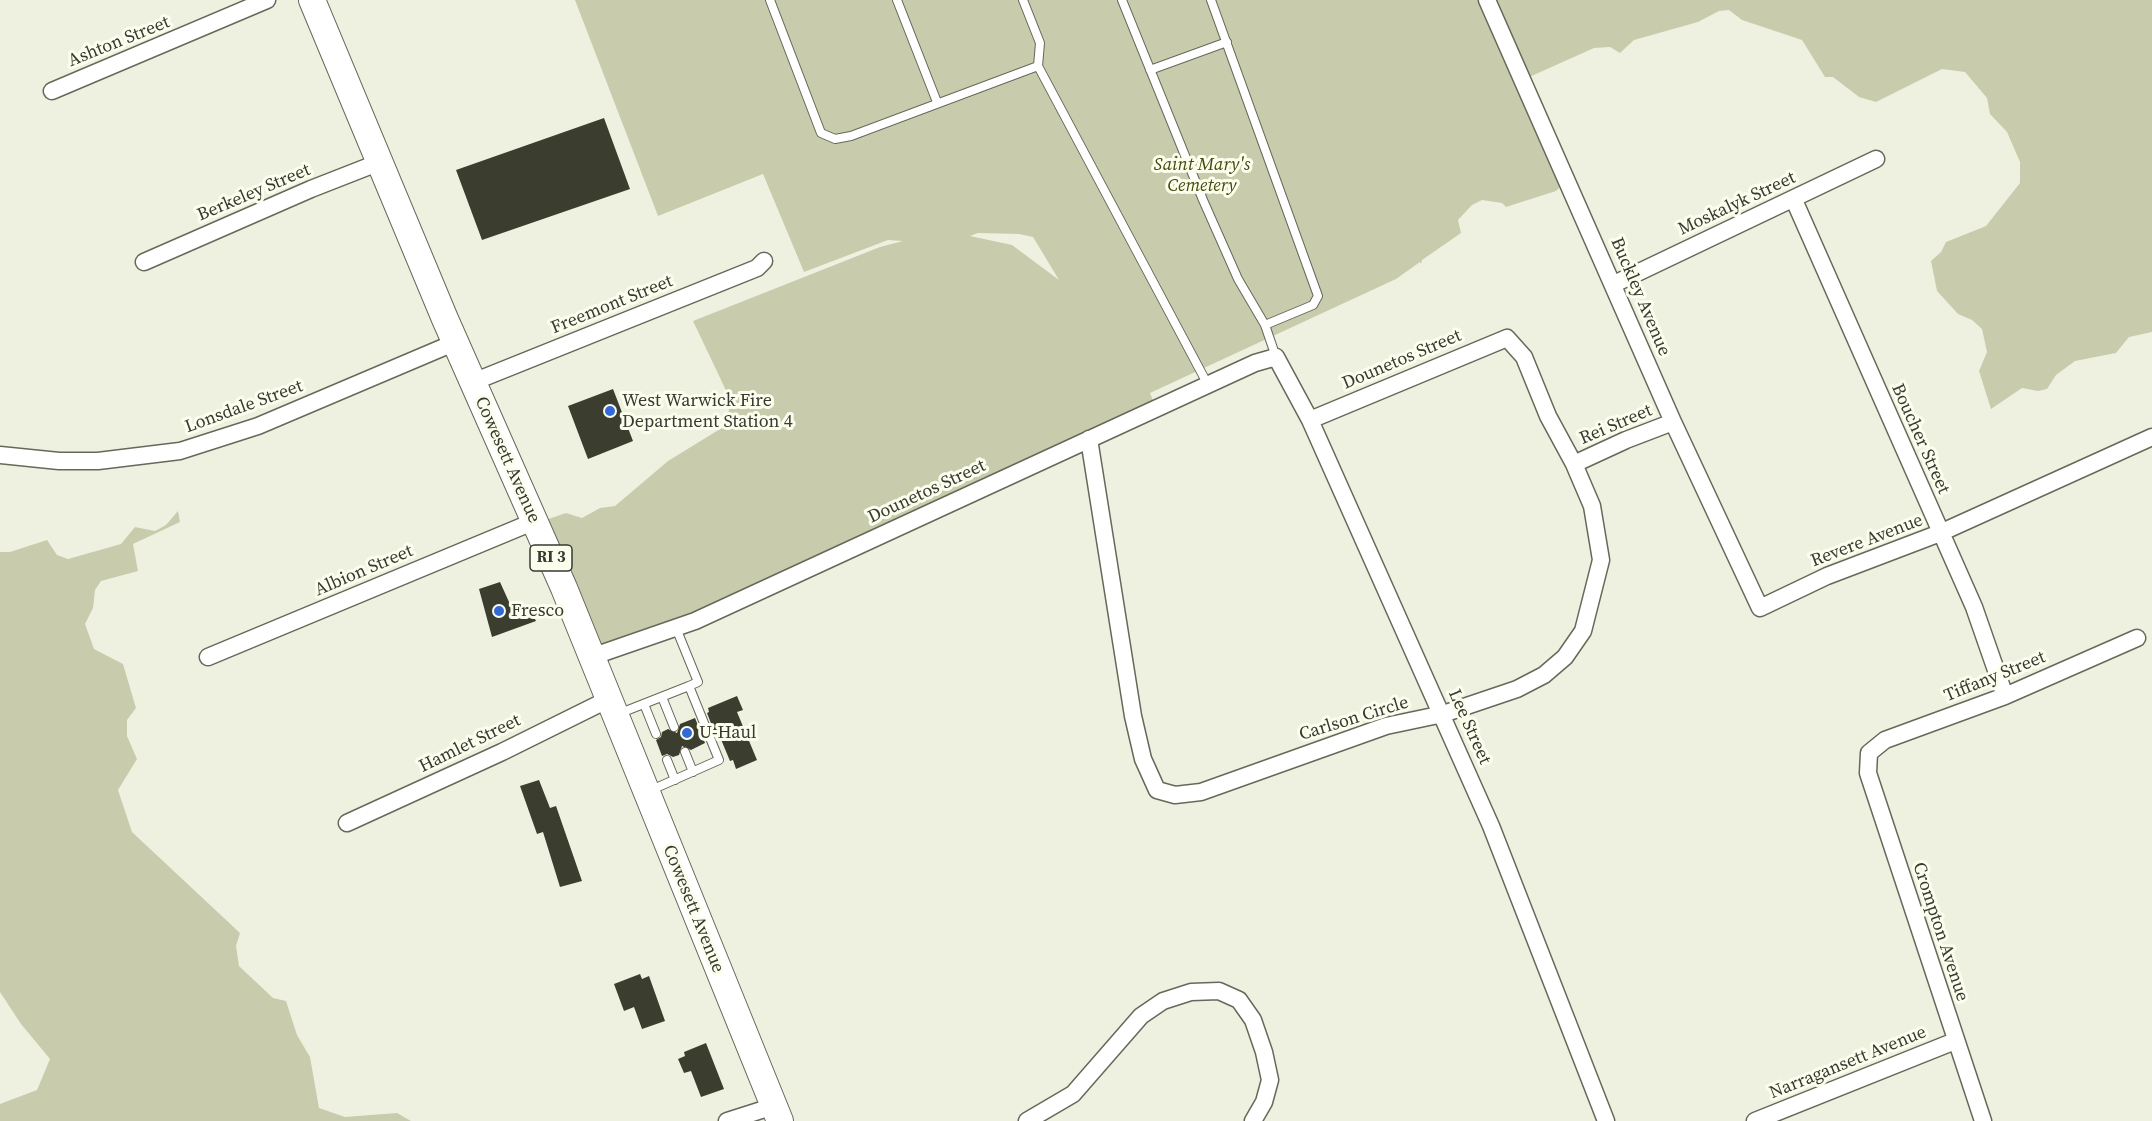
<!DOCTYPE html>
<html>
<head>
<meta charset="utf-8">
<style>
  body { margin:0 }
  canvas { display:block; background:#eff1e0 }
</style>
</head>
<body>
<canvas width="2152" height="1121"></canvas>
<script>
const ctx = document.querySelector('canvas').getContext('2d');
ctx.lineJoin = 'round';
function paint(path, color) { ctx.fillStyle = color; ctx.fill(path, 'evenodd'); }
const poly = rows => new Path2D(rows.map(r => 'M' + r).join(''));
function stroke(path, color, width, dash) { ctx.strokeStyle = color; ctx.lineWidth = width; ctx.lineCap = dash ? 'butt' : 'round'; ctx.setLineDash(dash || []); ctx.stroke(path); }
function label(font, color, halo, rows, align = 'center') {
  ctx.font = font + ' "Source Serif 4",serif'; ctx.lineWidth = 6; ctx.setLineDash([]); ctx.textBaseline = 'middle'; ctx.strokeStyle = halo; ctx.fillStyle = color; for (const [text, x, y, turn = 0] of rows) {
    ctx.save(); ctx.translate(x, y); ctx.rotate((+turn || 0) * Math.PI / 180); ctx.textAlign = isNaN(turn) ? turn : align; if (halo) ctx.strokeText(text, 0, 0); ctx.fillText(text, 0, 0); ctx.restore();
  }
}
const green = poly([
  [575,0,2152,0,2152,332,2129,337,2116,353,2075,361,2056,375,2047,389,2038,391,2022,388,1991,409,1979,371,1987,352,1982,329,1972,320,1958,314,1937,291,1931,261,1941,252,1946,242,1986,226,2020,183,2020,162,2007,132,1990,114,1987,98,1965,72,1942,69,1876,102,1859,97,1833,77,1825,77,1802,40,1742,20,1729,10,1719,11,1698,22,1634,40,1620,53,1610,47,1594,48,1527,78,1569,178,1556,191,1506,207,1502,203,1482,200,1472,205,1458,220,1461,233,1422,260,1421,264,1420,262,1396,279,1150,393,1156,408,701,617,589,656,531,525,566,513,582,518,600,508,615,506,668,461,725,426,731,401,693,321,880,247,903,241,888,240,804,272,763,174,658,216],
  [978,233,1019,234,1033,237,1059,280,1012,245,970,236],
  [178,511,180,522,133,544,138,571,101,581,95,590,93,608,85,624,94,649,123,664,136,708,127,720,127,736,137,759,118,790,132,832,240,933,236,946,239,966,273,998,286,1001,297,1035,310,1057,319,1108,345,1117,397,1113,411,1121,0,1121,0,1104,37,1090,50,1059,21,1024,0,992,0,552,10,552,47,540,57,555,68,559,121,544,135,527,155,531,166,525]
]);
const building = poly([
  [604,118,630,189,482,240,456,170],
  [613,389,633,441,588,459,568,406],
  [500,582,514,613,530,609,536,621,492,637,479,589],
  [737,696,743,710,737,712,757,760,736,769,733,760,730,761,720,737,717,739,707,713,709,712,708,708],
  [695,718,705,743,691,750,682,746,679,755,673,757,667,754,662,756,656,740,661,737,662,732,668,729,677,733,680,724],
  [539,780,550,808,556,806,582,881,560,887,543,832,537,834,520,786],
  [640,974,642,979,649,976,665,1021,642,1029,634,1007,624,1011,614,984],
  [706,1043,724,1089,701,1097,691,1071,684,1073,678,1059,685,1056,684,1052]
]);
const service = poly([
  [770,0,821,133,835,139,851,136,1038,66],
  [897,0,937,102],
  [1023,0,1040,43,1038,66,1208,385],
  [1122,0,1203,200,1238,279,1265,325,1313,305,1318,296,1211,0],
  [1150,70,1227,42],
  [1265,325,1276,357],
  [676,628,698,682,689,686],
  [662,697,674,727],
  [644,704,656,734],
  [618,714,689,686,719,760,649,791],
  [685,752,693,772],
  [667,760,675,780]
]);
const minor = poly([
  [1487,0,1673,422,1760,608,1827,576,1940,533,2152,437],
  [52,91,267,0],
  [1794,200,1974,607,2005,696],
  [144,262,311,189,380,162],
  [1614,284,1876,159],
  [473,382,757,268,764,261],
  [1089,439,1133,716,1143,759,1157,790,1175,795,1201,792,1386,726,1443,714,1517,689,1544,675,1565,657,1583,631,1601,560,1592,506,1574,464,1548,416,1524,357,1507,338,1310,420],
  [0,455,59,461,98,461,180,451,258,426,456,342],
  [1574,464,1626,440,1673,422],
  [208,657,535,521],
  [591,657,695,621,1255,363,1276,357,1310,420,1491,826,1606,1121],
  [347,823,502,752,609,699],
  [727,1121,774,1106],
  [1027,1121,1073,1094,1141,1016,1163,1001,1191,992,1219,991,1239,1000,1253,1020,1264,1052,1270,1080,1264,1102,1253,1121],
  [1755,1121,1955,1041],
  [1983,1121,1868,773,1869,753,1885,740,2005,696,2137,638]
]);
const primary = poly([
  [312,0,445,319,564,588,780,1121]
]);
const markers = [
  [610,411,6,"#3269d8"],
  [499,611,6,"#3269d8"],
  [687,733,6,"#3269d8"]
];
const shields = [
  [551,558,42]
];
const shieldNames = [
  ["RI 3",551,558]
];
const streetNames = [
  ["Ashton Street",119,42,-22],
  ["Berkeley Street",254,193,-23],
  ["Moskalyk Street",1737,204,-25],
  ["Buckley Avenue",1640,297,67],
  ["Freemont Street",612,305,-22],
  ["Dounetos Street",1402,360,-23],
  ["Lonsdale Street",244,407,-20],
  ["Rei Street",1616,425,-23],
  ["Boucher Street",1920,439,66],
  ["Cowesett Avenue",507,460,66],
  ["Dounetos Street",927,492,-25],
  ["Revere Avenue",1867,541,-21],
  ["Albion Street",364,571,-23],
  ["Tiffany Street",1995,677,-22],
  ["Carlson Circle",1354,719,-17],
  ["Lee Street",1469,727,66],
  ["Hamlet Street",470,744,-26],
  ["Cowesett Avenue",693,909,68],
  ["Crompton Avenue",1940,932,72],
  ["Narragansett Avenue",1848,1063,-22]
];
const parkNames = [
  ["Saint Mary's",1202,165],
  ["Cemetery",1202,186]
];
const poiNames = [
  ["West Warwick Fire",622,401],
  ["Department Station 4",622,422],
  ["Fresco",511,611],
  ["U-Haul",699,733]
];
paint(green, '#c9ccac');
paint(building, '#3b3d2f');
stroke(service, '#666859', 10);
stroke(minor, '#666859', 19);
stroke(primary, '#666859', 28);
stroke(service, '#fff', 8);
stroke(minor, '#fff', 16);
stroke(primary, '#fff', 26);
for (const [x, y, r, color] of markers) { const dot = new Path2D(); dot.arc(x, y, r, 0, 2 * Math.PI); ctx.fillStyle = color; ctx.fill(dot); stroke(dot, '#fcfeed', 2); }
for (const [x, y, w] of shields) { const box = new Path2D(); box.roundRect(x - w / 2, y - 13, w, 26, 4.5); ctx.fillStyle = '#fcfeed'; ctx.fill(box); stroke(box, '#393933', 1.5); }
label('bold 16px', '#393933', null, shieldNames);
label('18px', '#393933', '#fcfeed', streetNames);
label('italic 18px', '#474a0e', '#fcfeed', parkNames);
label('18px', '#393933', '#fcfeed', poiNames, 'left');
</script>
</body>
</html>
